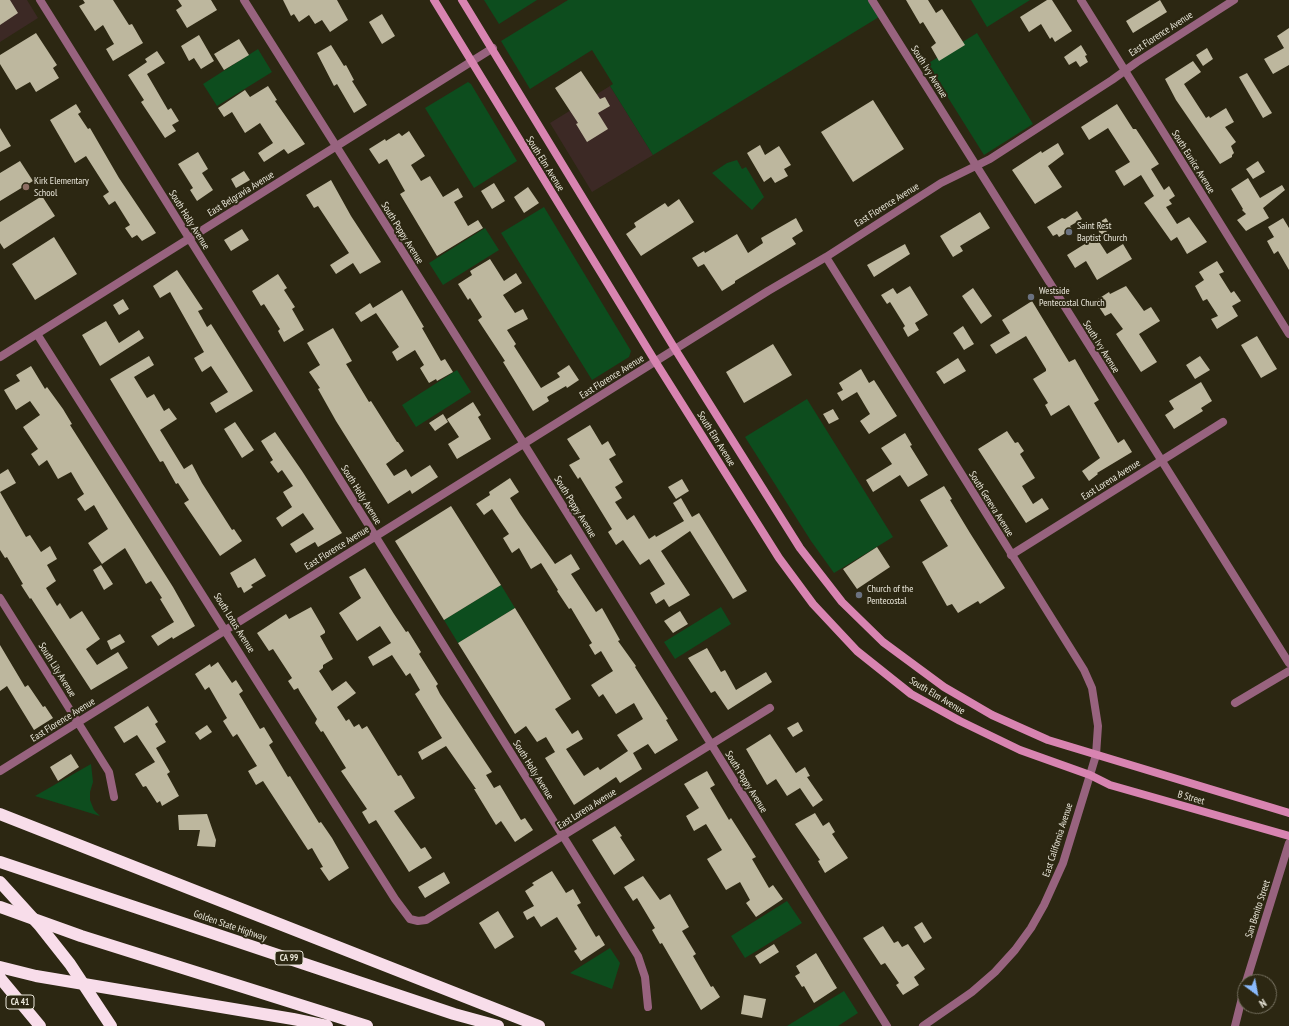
<!DOCTYPE html>
<html>
<head>
<meta charset="utf-8">
<style>
  body { margin:0 }
  #map { position:relative; width:1289px; height:1026px; overflow:hidden; background:#2c2712; font-family:"PT Sans Narrow",sans-serif }
  canvas { display:block }
  .north { position:absolute; left:1237px; top:974px; width:40px; height:40px; box-sizing:border-box; background:#2c2712; border:1px solid #787362; border-radius:50%; rotate:148deg; font-size:11px; font-weight:700; line-height:16px; text-align:center; color:#e9e6d9 }
  .north::after { content:''; display:block; margin:auto; width:14px; height:18px; background:#8abafc; clip-path:polygon(50% 0,100% 100%,50% 72%,0 100%) }
</style>
</head>
<body>
<div id="map">
<canvas width="1289" height="1026"></canvas>
<div class="north">N</div>
</div>
<script>
const ctx = document.querySelector('canvas').getContext('2d');
ctx.lineJoin = 'round';
function paint(path, color) { ctx.fillStyle = color; ctx.fill(path, 'evenodd'); }
const poly = rows => new Path2D(rows.map(r => 'M' + r).join(''));
function stroke(path, color, width, dash) { ctx.strokeStyle = color; ctx.lineWidth = width; ctx.lineCap = dash ? 'butt' : 'round'; ctx.setLineDash(dash || []); ctx.stroke(path); }
function label(font, color, halo, rows, align = 'center') {
  ctx.font = font + ' "PT Sans Narrow",sans-serif'; ctx.lineWidth = 4; ctx.setLineDash([]); ctx.textBaseline = 'middle'; ctx.strokeStyle = halo; ctx.fillStyle = color; for (const [text, x, y, turn = 0] of rows) {
    ctx.save(); ctx.translate(x, y); ctx.rotate((+turn || 0) * Math.PI / 180); ctx.textAlign = isNaN(turn) ? turn : align; if (halo) ctx.strokeText(text, 0, 0); ctx.fillText(text, 0, 0); ctx.restore();
  }
}
const industrial = poly([
  [0,0,27,0,38,18,0,42],
  [610,86,653,155,592,192,550,123]
]);
const green = poly([
  [484,0,537,0,499,24],
  [568,0,868,0,879,17,653,155,610,86,613,84,592,50,530,89,501,41],
  [971,0,1030,0,987,27],
  [977,33,1033,124,984,155,927,64],
  [258,49,272,72,217,106,203,84],
  [468,82,471,84,517,161,474,188,425,108],
  [737,160,742,169,746,167,764,197,752,210,712,173,727,163],
  [544,207,631,351,629,357,592,380,501,233],
  [485,228,499,250,443,285,429,263],
  [457,370,471,392,416,427,402,405],
  [807,399,893,537,834,573,811,541,745,437],
  [501,585,515,608,458,643,444,620],
  [721,607,731,624,675,659,664,642],
  [91,764,93,782,90,792,90,800,94,810,100,816,35,796],
  [787,901,802,923,745,958,731,936],
  [610,948,620,963,612,989,570,973],
  [844,991,858,1013,838,1026,787,1026]
]);
const building = poly([
  [0,0,10,0,18,13,0,25],
  [83,0,113,0,129,25,132,24,143,43,113,61,106,49,114,44,103,25,95,31,79,6,85,3],
  [178,0,211,0,217,10,187,28,176,10,182,6],
  [283,0,337,0,348,20,330,32,322,20,315,24,309,15,299,22,294,14,291,16],
  [906,0,928,0,936,13,942,9,965,45,939,61,931,47,936,43,923,22,920,24],
  [1047,0,1052,0,1072,31,1055,42,1052,37,1050,39,1041,24,1029,32,1020,17],
  [1160,0,1167,12,1133,33,1126,21],
  [382,14,395,36,382,44,369,22],
  [1289,28,1289,65,1273,74,1264,59,1284,48,1277,36],
  [36,33,57,65,53,68,59,78,36,92,30,82,16,90,0,64,0,55],
  [199,35,214,61,201,69,194,58,189,61,181,46],
  [239,39,249,55,224,70,214,54],
  [331,45,344,66,346,65,354,80,352,81,367,105,354,113,337,84,334,86,317,53],
  [1081,45,1087,55,1085,56,1088,62,1080,67,1076,61,1069,65,1064,57],
  [1207,48,1213,59,1203,66,1196,55],
  [157,51,165,63,147,74,168,110,171,108,179,121,172,125,176,131,165,138,141,102,144,100,128,75,147,62,145,59],
  [1193,61,1201,72,1184,84,1206,118,1209,116,1210,118,1226,108,1234,122,1225,127,1236,142,1231,146,1234,153,1232,155,1232,157,1220,164,1176,100,1165,79],
  [581,71,600,99,605,97,610,106,598,113,608,129,587,142,576,124,578,123,555,88],
  [1247,73,1272,113,1263,118,1239,77],
  [268,86,277,100,275,101,305,144,288,154,284,149,264,162,258,153,273,143,260,123,245,133,232,112,224,117,218,108,245,90,250,97],
  [873,100,904,149,853,182,821,132],
  [76,104,81,112,78,114,88,129,90,128,119,178,156,233,142,241,137,235,132,238,125,228,130,225,115,201,109,205,103,196,109,192,86,156,75,163,50,120],
  [1117,104,1133,129,1136,129,1159,164,1151,169,1164,190,1169,186,1175,196,1169,200,1172,204,1166,207,1177,224,1189,217,1207,242,1187,254,1177,237,1171,241,1144,203,1154,196,1141,175,1124,186,1115,171,1130,162,1108,128,1089,140,1081,127],
  [0,128,11,146,0,152],
  [409,131,425,156,411,165,421,181,430,176,443,197,458,188,463,197,454,202,468,226,478,220,483,228,437,256,400,194,405,191,387,159,379,164,369,149,385,139,386,141,399,133,402,136],
  [1058,143,1064,154,1048,166,1062,187,1035,204,1012,170,1041,151,1042,153],
  [760,145,765,155,779,146,791,165,784,169,788,176,775,183,771,177,764,182,747,153],
  [198,152,208,169,202,173,213,190,197,201,190,190,193,188,178,164],
  [20,161,33,181,0,201,0,173],
  [1258,161,1265,172,1253,179,1246,169],
  [244,171,250,180,236,188,231,179],
  [1248,178,1260,198,1282,185,1285,190,1263,208,1269,218,1246,231,1237,220,1246,214,1242,210,1243,209,1231,189],
  [331,180,351,216,381,262,360,274,353,263,336,274,330,265,349,253,318,206,314,208,306,195],
  [494,183,505,201,492,209,481,191],
  [528,187,539,203,524,213,514,197],
  [42,196,55,216,4,249,0,243,0,222],
  [679,199,694,222,641,256,626,234,636,227,634,223,665,203,668,207],
  [1077,211,1082,219,1070,226,1072,229,1059,237,1057,234,1053,236,1047,227,1062,218,1065,219],
  [980,212,990,228,960,246,963,251,953,257,940,236],
  [796,218,803,231,792,238,796,244,735,281,735,283,722,291,704,264,698,267,692,258,704,251,705,253,737,234,748,253,763,243,761,238],
  [1106,218,1112,228,1101,235,1095,225],
  [1283,218,1289,228,1289,270,1278,251,1274,254,1267,241,1274,237,1268,227],
  [242,229,249,240,231,251,224,240],
  [54,237,77,274,35,300,12,264],
  [1096,237,1107,254,1123,244,1132,259,1097,280,1086,261,1075,268,1067,255],
  [905,244,910,254,874,277,867,265],
  [490,259,504,281,516,273,522,283,503,295,515,313,523,309,528,319,507,330,516,344,514,346,541,388,560,377,557,373,569,365,579,380,567,388,566,386,547,397,549,401,533,411,503,362,505,361,478,320,482,317,470,298,468,300,458,284,472,275,470,271],
  [1217,261,1224,272,1219,274,1231,293,1234,291,1241,301,1232,306,1238,316,1217,329,1211,319,1218,316,1207,299,1203,301,1195,286,1204,280,1199,272],
  [177,270,203,309,198,311,207,327,211,324,253,391,216,413,210,403,228,392,211,366,202,372,194,358,204,352,170,292,160,298,153,286],
  [278,274,287,288,284,290,295,307,292,309,304,330,284,342,278,331,280,329,264,304,261,306,252,291],
  [910,286,928,315,915,323,919,330,908,337,903,328,905,326,890,302,887,304,881,295,893,288,897,294],
  [1126,286,1144,311,1151,307,1160,321,1139,334,1157,362,1141,372,1116,334,1123,329,1111,313,1105,316,1095,301,1109,292,1110,294],
  [973,288,992,316,981,324,962,296],
  [402,290,424,327,422,328,441,361,445,359,453,372,437,381,436,379,429,383,420,368,424,365,415,350,397,361,392,352,399,347,376,313,361,322,355,313,370,303,373,308],
  [123,299,129,309,119,315,113,305],
  [1032,301,1069,362,1075,359,1083,373,1099,400,1094,403,1118,443,1124,439,1132,452,1097,473,1098,474,1089,481,1082,471,1100,458,1069,405,1051,416,1045,405,1048,403,1033,379,1046,371,1046,369,1026,336,996,354,990,345,1010,333,1002,320],
  [106,321,119,343,139,330,144,338,100,366,82,335],
  [963,326,974,344,964,350,953,333],
  [333,328,352,361,346,364,369,402,371,401,397,442,398,442,404,451,386,464,394,476,406,469,411,477,430,465,438,477,412,494,410,490,388,504,336,421,318,389,320,388,309,372,320,365,307,343],
  [1257,336,1277,369,1261,378,1241,345],
  [773,344,792,375,744,403,726,372],
  [149,356,154,365,134,377,147,398,154,394,164,411,169,408,177,419,160,430,184,469,192,464,202,483,232,530,234,529,242,541,220,556,184,503,189,500,178,483,176,484,163,461,160,462,110,379],
  [1200,356,1210,370,1195,379,1186,365],
  [958,358,966,371,944,384,936,372],
  [31,366,45,389,47,387,63,409,72,424,70,425,173,587,195,626,173,639,172,637,158,646,151,636,174,622,160,599,162,598,151,581,146,584,125,548,102,564,88,543,108,529,94,505,85,511,77,499,84,494,71,472,58,479,47,460,39,466,31,454,38,449,23,427,40,415,30,401,16,410,4,390,20,381,16,375],
  [861,369,869,383,874,380,897,416,869,434,860,421,870,414,857,392,842,401,837,393,843,390,839,383],
  [1201,382,1212,401,1201,408,1203,411,1174,429,1165,415,1174,409,1169,401],
  [473,402,481,415,478,417,491,439,457,459,448,444,459,437,447,419],
  [833,409,839,419,829,424,823,414],
  [443,414,448,422,435,431,429,423],
  [235,422,254,450,242,458,224,429],
  [590,425,602,445,608,441,616,455,609,459,623,482,615,487,622,498,615,502,627,520,634,515,649,539,655,535,656,537,684,521,673,503,681,498,692,517,699,513,747,591,733,599,690,531,661,551,690,595,669,607,664,599,656,604,650,593,665,584,649,559,640,565,623,540,616,545,608,532,612,529,580,477,578,479,569,465,580,459,567,439],
  [1007,431,1015,443,1018,442,1024,451,1020,454,1035,478,1022,486,1033,504,1042,498,1049,509,1026,523,978,449],
  [275,432,302,471,342,533,318,547,315,542,296,553,290,544,314,529,303,513,282,527,276,518,292,507,283,492,293,486,282,470,278,473,270,462,273,460,261,441],
  [905,433,912,445,910,446,928,475,908,487,900,475,873,492,866,480,892,464,881,448],
  [8,469,16,483,0,492,26,537,30,535,41,552,50,546,57,559,47,565,56,581,46,588,57,606,60,603,70,619,82,611,100,639,86,649,97,665,118,652,128,668,91,690,31,598,30,599,21,585,23,584,7,557,5,558,0,550,0,474],
  [510,478,519,492,510,498,520,514,555,564,571,554,580,569,571,574,596,612,602,608,620,640,618,641,636,666,635,667,668,719,666,720,678,740,655,754,648,744,633,753,642,769,620,783,616,777,574,805,545,758,555,752,546,737,537,742,526,726,515,734,458,643,515,608,571,699,555,709,572,734,578,730,583,739,566,749,584,776,598,767,600,770,628,751,617,735,643,719,634,703,616,714,603,694,599,697,591,685,613,671,601,651,595,655,589,645,592,643,571,608,569,609,557,591,558,590,541,563,531,569,519,548,512,553,503,538,509,534,492,509,484,515,476,504,490,495,489,492],
  [682,479,689,491,676,499,668,487],
  [944,486,952,499,950,500,970,533,1005,588,980,604,978,601,958,613,952,604,947,606,922,562,948,546,920,500],
  [451,506,501,585,444,620,395,541],
  [877,547,890,567,857,589,843,569],
  [255,558,266,576,251,585,253,587,244,593,241,587,238,588,230,573],
  [101,565,113,584,104,590,93,570],
  [365,568,394,614,406,632,408,631,421,652,419,654,438,684,436,686,440,694,492,772,486,775,494,788,500,785,521,820,525,818,533,830,515,842,501,821,496,825,474,789,476,789,446,746,422,760,418,752,442,738,415,694,420,690,410,673,406,676,392,655,373,666,368,657,391,643,380,626,357,641,339,613,361,598,349,577],
  [311,607,325,631,325,633,320,636,333,659,323,665,323,668,319,671,332,691,346,681,356,693,337,707,346,721,349,719,354,727,359,724,362,729,367,726,398,776,401,775,415,798,394,811,421,849,425,847,432,858,409,872,376,820,369,824,362,812,367,809,341,771,346,768,323,731,321,732,315,723,317,719,300,692,298,688,294,690,288,681,292,678,273,649,269,651,257,633,286,614,289,619],
  [680,611,688,624,673,633,664,621],
  [120,634,125,642,111,650,107,641],
  [0,645,25,687,28,685,43,707,45,706,53,718,34,730,7,686,0,691],
  [707,648,721,672,725,670,736,690,766,672,772,682,728,710,715,691,711,693,688,658],
  [218,662,232,683,236,680,243,691,239,694,260,729,264,727,273,742,269,745,288,777,290,776,319,823,321,822,332,838,349,868,329,881,320,868,323,867,312,848,308,850,263,781,256,785,248,771,257,766,237,734,233,737,223,721,227,718,209,687,205,690,195,674,210,664,211,667],
  [148,706,158,722,155,724,166,742,156,748,170,772,167,774,179,796,162,806,160,801,157,803,146,786,143,787,135,774,155,762,137,735,124,743,114,727],
  [798,722,803,731,793,737,787,728],
  [207,725,212,732,200,740,195,733],
  [770,734,796,773,805,767,810,776,807,777,823,800,813,807,800,788,787,796,776,779,767,785,746,749],
  [71,754,79,767,58,781,50,767],
  [707,771,715,785,710,788,729,820,731,818,756,857,752,859,769,888,773,885,783,899,756,917,746,903,750,900,740,882,726,890,707,859,722,850,706,824,694,831,686,816,699,808,684,784],
  [815,813,823,826,829,822,835,832,832,834,848,858,825,873,818,861,820,860,795,824],
  [207,814,216,840,215,847,197,846,200,830,179,830,178,815],
  [615,826,622,836,620,837,635,860,614,875,592,840],
  [552,871,566,893,573,889,581,903,577,905,596,937,599,935,605,945,581,961,574,951,577,949,557,917,541,927,534,916,527,920,523,912,534,906,525,891,534,885,532,883],
  [444,872,450,883,425,898,418,887],
  [643,876,660,900,670,894,689,927,682,931,696,954,693,956,711,987,713,986,720,997,701,1010,662,943,660,944,652,930,655,928,637,898,633,901,624,887],
  [498,911,514,937,495,949,479,923],
  [922,922,932,938,924,943,914,927],
  [883,926,894,943,898,941,902,947,908,944,925,969,914,977,919,985,903,995,896,985,899,983,885,963,881,965,863,938],
  [774,944,779,952,760,964,755,956],
  [816,953,837,988,814,1003,804,986,802,987,795,976,800,973,796,966],
  [744,995,766,999,762,1018,741,1014]
]);
const minor = poly([
  [40,0,638,956,645,977,648,1007],
  [244,0,524,444,887,1026],
  [872,0,1289,663],
  [1081,0,1289,334],
  [826,257,1084,670,1092,688,1098,726,1096,755,1090,775],
  [37,334,395,899,410,919,418,921,426,920,770,708],
  [0,357,493,48],
  [1011,555,1223,422],
  [0,598,109,772,114,797],
  [1235,703,1289,671],
  [0,771,768,291,826,257,941,183,990,159,1112,80,1137,62,1234,0],
  [1246,982,1289,843],
  [1235,1026,1245,986]
]);
const tertiary = poly([
  [923,1026,972,992,995,972,1015,950,1031,928,1044,905,1063,863,1090,775]
]);
const secondary = poly([
  [434,0,655,361,779,558,813,604,857,651,911,694,960,721,1020,750,1090,775,1110,785,1289,836],
  [462,0,675,349,800,548,842,602,883,642,944,687,992,715,1048,740,1289,813]
]);
const motorway = poly([
  [0,814,539,1026],
  [0,862,454,1014,498,1026],
  [0,907,81,936,367,1026],
  [0,967,36,976,293,1019,327,1026],
  [0,978,40,1026]
]);
const motorwayBridge = poly([
  [0,882,40,926,70,964,111,1026]
]);
const markers = [
  [26,187,4,"#8d6e63"],
  [1069,232,4,"#6b7280"],
  [1031,297,4,"#6b7280"],
  [859,595,4,"#6b7280"]
];
const shields = [
  [289,958,28],
  [20,1002,28]
];
const shieldNames = [
  ["CA 99",289,958],
  ["CA 41",20,1002]
];
const streetNames = [
  ["East Florence Avenue",1161,34,-33],
  ["South Ivy Avenue",929,72,58],
  ["South Eunice Avenue",1193,162,58],
  ["South Elm Avenue",545,164,58],
  ["East Belgravia Avenue",241,194,-32],
  ["East Florence Avenue",887,205,-32],
  ["South Holly Avenue",189,220,58],
  ["South Poppy Avenue",402,233,58],
  ["South Ivy Avenue",1101,347,58],
  ["East Florence Avenue",612,377,-32],
  ["South Elm Avenue",716,439,58],
  ["East Lorena Avenue",1111,480,-32],
  ["South Holly Avenue",361,495,58],
  ["South Geneva Avenue",991,504,58],
  ["South Poppy Avenue",575,507,58],
  ["East Florence Avenue",337,548,-32],
  ["South Lotus Avenue",234,623,58],
  ["South Lily Avenue",57,670,58],
  ["South Elm Avenue",937,696,31],
  ["East Florence Avenue",63,720,-32],
  ["South Holly Avenue",533,770,58],
  ["South Poppy Avenue",746,782,58],
  ["B Street",1191,798,16],
  ["East Lorena Avenue",587,809,-32],
  ["East California Avenue",1058,840,-72],
  ["San Benito Street",1258,909,-72],
  ["Golden State Highway",230,926,19]
];
const poiNames = [
  ["Kirk Elementary",34,181],
  ["School",34,193],
  ["Saint Rest",1077,226],
  ["Baptist Church",1077,238],
  ["Westside",1039,291],
  ["Pentecostal Church",1039,303],
  ["Church of the",867,589],
  ["Pentecostal",867,601]
];
paint(industrial, '#3c2925');
paint(green, '#0d4d1e');
paint(building, '#bdb79e');
stroke(minor, '#98637f', 8);
stroke(tertiary, '#98637f', 8);
stroke(secondary, '#d884b1', 8);
stroke(motorway, '#f8ddea', 12);
stroke(motorwayBridge, '#f8ddea', 12);
for (const [x, y, r, color] of markers) { const dot = new Path2D(); dot.arc(x, y, r, 0, 2 * Math.PI); ctx.fillStyle = color; ctx.fill(dot); stroke(dot, '#2c2712', 1.5); }
for (const [x, y, w] of shields) { const box = new Path2D(); box.roundRect(x - w / 2, y - 7, w, 14, 3); ctx.fillStyle = '#2c2712'; ctx.fill(box); stroke(box, '#e9e6d9', 1); }
label('bold 9px', '#e9e6d9', null, shieldNames);
label('10px', '#e9e6d9', '#2c2712', streetNames);
label('10px', '#e9e6d9', '#2c2712', poiNames, 'left');
</script>
</body>
</html>
